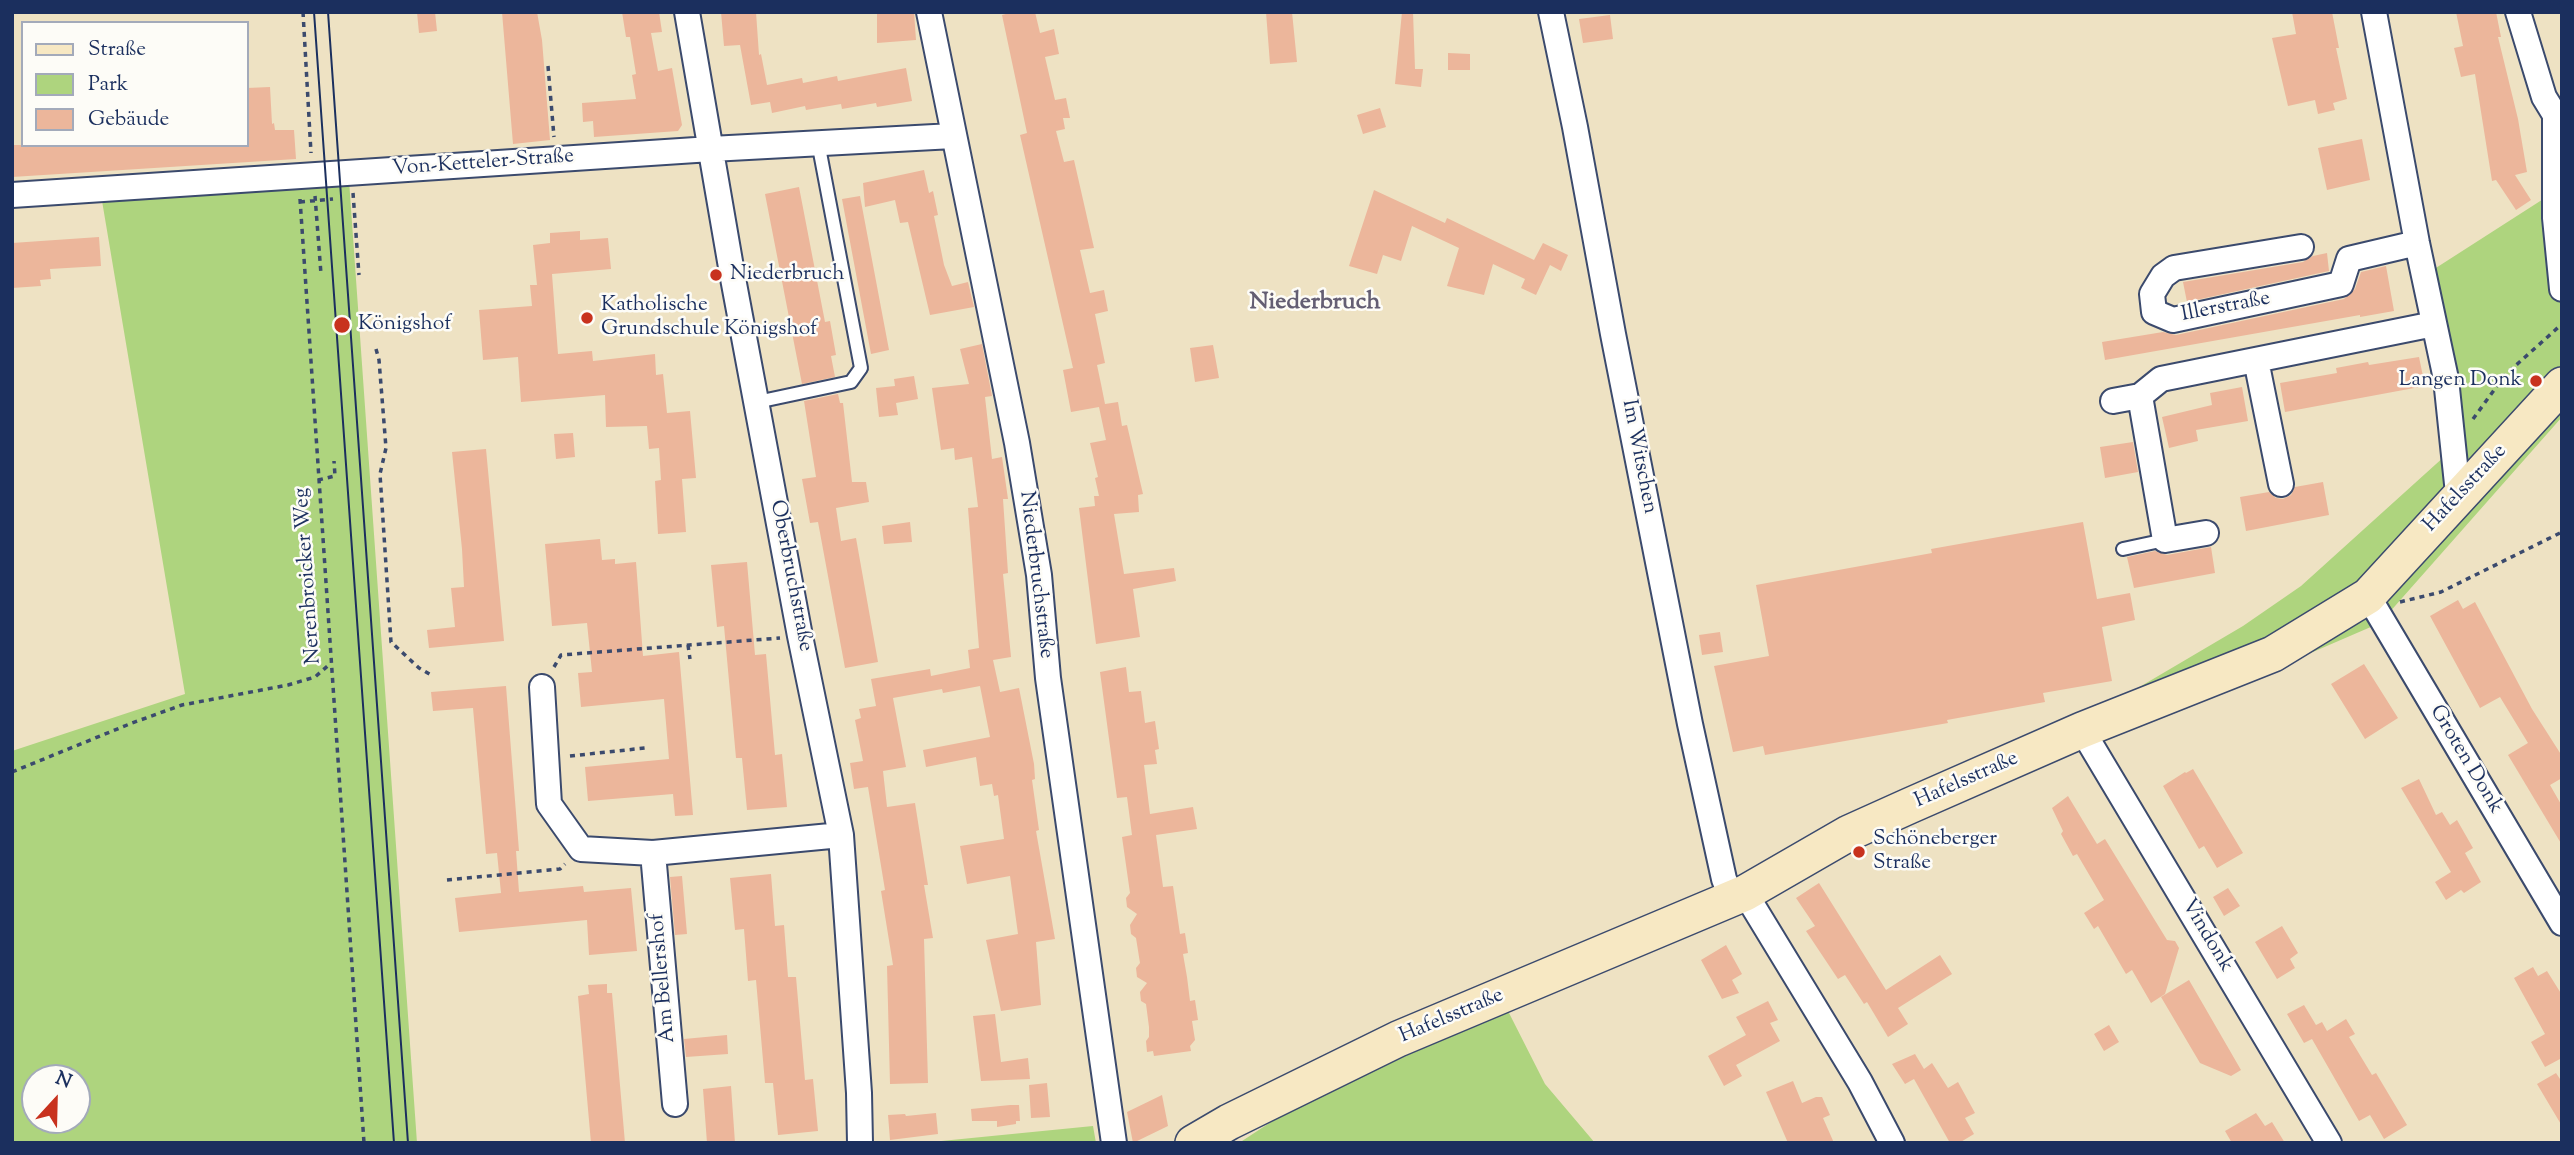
<!DOCTYPE html>
<html>
<head>
<meta charset="utf-8">
<style>
  body { margin:0 }
  #map { position:relative; width:2574px; height:1155px; overflow:hidden; background:#eee2c3; font-family:"Sorts Mill Goudy",serif }
  canvas { display:block }
  .frame { position:absolute; inset:0; border:14px solid #1b2f5e; pointer-events:none }
  .legend { position:absolute; left:21px; top:21px; width:228px; height:126px; box-sizing:border-box; background:#fdfcf7; border:2px solid #a3aaba; margin:0; padding:9px 12px; list-style:none; font-size:21px; color:#1b2f5e }
  .legend li { display:flex; align-items:center; gap:14px; height:35px }
  .legend b { width:35px; border:2px solid #a3aaba }
  .north { position:absolute; left:21px; top:1064px; width:70px; height:70px; box-sizing:border-box; background:#fdfcf7; border:2px solid #a3aaba; border-radius:50%; rotate:22deg; font-size:19px; font-weight:700; line-height:28px; text-align:center; color:#1b2f5e }
  .north::after { content:''; display:block; margin:auto; width:24px; height:32px; background:#c8321e; clip-path:polygon(50% 0,100% 100%,50% 72%,0 100%) }
</style>
</head>
<body>
<div id="map">
<canvas width="2574" height="1155"></canvas>
<div class="frame"></div>
<ul class="legend">
<li><b style="height:9px;background:#f7e8c3"></b>Straße</li>
<li><b style="height:19px;background:#aed47e"></b>Park</li>
<li><b style="height:19px;background:#ecb69b"></b>Gebäude</li>
</ul>
<div class="north">N</div>
</div>
<script>
const ctx = document.querySelector('canvas').getContext('2d');
ctx.lineJoin = 'round';
function paint(path, color) { ctx.fillStyle = color; ctx.fill(path, 'evenodd'); }
const poly = rows => new Path2D(rows.map(r => 'M' + r).join(''));
function stroke(path, color, width, dash) { ctx.strokeStyle = color; ctx.lineWidth = width; ctx.lineCap = dash ? 'butt' : 'round'; ctx.setLineDash(dash || []); ctx.stroke(path); }
function label(font, color, halo, rows, align = 'center') {
  ctx.font = font + ' "Sorts Mill Goudy",serif'; ctx.lineWidth = 5; ctx.setLineDash([]); ctx.textBaseline = 'middle'; ctx.strokeStyle = halo; ctx.fillStyle = color; for (const [text, x, y, turn = 0] of rows) {
    ctx.save(); ctx.translate(x, y); ctx.rotate((+turn || 0) * Math.PI / 180); ctx.textAlign = isNaN(turn) ? turn : align; if (halo) ctx.strokeText(text, 0, 0); ctx.fillText(text, 0, 0); ctx.restore();
  }
}
const green = poly([
  [2562,99,2562,417,2380,623,2144,725,2131,692,2243,626,2301,586,2446,455,2414,282,2548,196,2541,112],
  [348,166,417,1143,12,1143,12,751,185,694,99,183],
  [35,1078,77,1078,77,1120,35,1120],
  [1508,1011,1545,1084,1595,1143,1239,1143,1303,1101],
  [1093,1126,1096,1143,921,1143]
]);
const building = poly([
  [417,12,435,12,437,31,419,33],
  [502,12,537,12,542,40,550,140,513,144],
  [622,12,659,12,662,32,651,33,658,71,672,68,682,125,678,131,594,137,593,121,583,122,582,103,636,99,632,75,636,74,630,37,626,37],
  [721,12,756,12,759,55,761,54,767,85,802,78,803,83,837,76,838,81,906,68,912,101,877,107,876,103,842,109,841,104,806,110,805,106,772,113,770,102,751,105,740,45,724,46],
  [877,12,914,12,916,40,877,43],
  [1013,12,1035,12,1040,33,1054,29,1059,54,1045,57,1055,100,1066,98,1070,118,1063,118,1065,129,1056,131,1064,162,1074,160,1094,248,1080,250,1090,293,1104,290,1108,311,1095,314,1105,363,1097,365,1101,384,1105,404,1118,402,1122,426,1127,425,1143,494,1138,495,1139,512,1114,514,1124,574,1174,568,1176,581,1133,589,1140,637,1096,644,1079,508,1095,506,1094,496,1099,496,1095,478,1098,477,1090,443,1106,440,1099,407,1071,412,1063,370,1073,368,1020,135,1027,133,1002,15],
  [1266,12,1292,12,1297,62,1270,64],
  [1402,12,1413,12,1415,69,1423,69,1421,87,1395,84],
  [2292,12,2332,12,2339,48,2336,48,2347,99,2333,103,2335,110,2318,114,2315,100,2288,106,2272,38,2296,34],
  [2456,12,2496,12,2501,37,2498,37,2518,119,2527,172,2515,175,2531,200,2516,210,2496,180,2492,181,2475,74,2461,77,2454,48,2463,46],
  [1610,15,1613,39,1583,43,1579,19],
  [1448,53,1470,54,1470,70,1448,70],
  [270,87,272,124,274,123,275,130,294,130,296,159,12,177,12,145,247,145,247,88],
  [1380,108,1386,127,1363,134,1357,115],
  [2362,139,2370,180,2327,190,2318,148],
  [924,170,929,193,933,191,938,215,934,216,944,265,952,286,968,282,974,307,930,315,908,222,900,223,895,200,865,207,863,183],
  [799,187,825,322,830,321,836,355,831,356,835,377,802,384,765,194],
  [1374,190,1445,223,1447,218,1534,260,1543,243,1568,255,1561,271,1550,265,1536,295,1521,288,1525,279,1493,264,1484,295,1447,286,1459,248,1412,226,1401,261,1383,255,1377,274,1349,266],
  [860,196,889,350,871,354,842,199],
  [580,231,580,240,608,238,611,269,552,274,558,354,592,351,593,361,655,354,656,375,663,374,667,413,690,411,696,478,682,479,686,532,658,534,655,481,661,480,659,448,649,449,647,426,606,427,605,395,521,402,518,357,483,360,479,310,532,306,530,285,537,285,533,245,550,243,550,233],
  [99,237,101,266,50,269,51,279,40,280,41,286,12,288,12,243],
  [2327,253,2329,271,2187,302,2183,282,2303,262,2313,256],
  [2386,266,2394,311,2360,317,2360,315,2105,360,2102,342,2163,332,2176,335,2344,299,2355,289,2361,272],
  [982,344,992,396,985,397,992,459,1002,457,1008,499,1003,499,1008,573,1003,574,1011,657,993,660,1000,692,1019,688,1034,764,1035,779,1032,780,1039,830,1036,831,1055,939,1036,942,1041,1005,1001,1011,986,940,1018,934,1010,876,967,884,960,846,1004,839,998,795,994,796,992,784,980,786,976,757,926,767,923,750,990,737,980,686,943,693,942,689,893,698,906,767,883,771,887,807,915,803,928,885,924,885,933,938,924,939,928,1083,890,1084,887,966,893,965,881,891,885,890,868,787,854,789,850,763,863,761,855,720,861,718,859,709,876,706,871,679,930,669,931,676,970,668,968,650,979,648,968,508,978,507,972,457,955,460,954,448,941,450,932,388,969,384,960,349],
  [1213,345,1219,378,1195,382,1190,348],
  [2419,357,2425,386,2285,412,2280,383,2337,373,2336,368,2368,362,2369,365],
  [914,376,918,399,896,403,898,415,879,417,876,388,895,386,894,379],
  [2242,387,2248,421,2196,430,2198,441,2169,448,2162,417,2212,405,2210,393],
  [838,394,840,403,843,403,852,482,866,482,869,502,836,508,841,541,856,538,878,662,845,668,818,522,810,523,802,479,816,477,804,401],
  [573,433,575,457,556,459,554,434],
  [2133,442,2138,472,2105,478,2100,447],
  [486,449,504,641,429,648,427,630,455,627,451,588,464,587,462,549,452,452],
  [2323,482,2329,515,2246,531,2240,497,2269,492,2276,498,2283,499,2291,495,2295,487],
  [910,522,912,542,884,544,882,526],
  [2083,522,2097,599,2130,593,2135,620,2102,627,2112,681,2043,693,2045,702,1947,720,1948,723,1765,755,1763,746,1733,752,1714,666,1769,656,1756,585,1932,553,1931,549],
  [600,539,602,560,615,559,615,564,636,562,643,656,679,652,693,815,675,816,673,794,588,801,585,767,669,759,664,699,581,707,578,673,592,672,587,623,552,626,545,544],
  [2211,547,2215,573,2134,588,2127,557,2155,551,2167,555],
  [747,562,755,655,766,654,775,755,782,754,787,807,747,810,742,758,736,758,724,626,717,627,711,565],
  [2458,600,2463,609,2475,602,2532,709,2562,756,2562,778,2550,785,2562,806,2562,845,2508,755,2528,743,2500,697,2480,708,2430,616],
  [1720,632,1723,652,1702,655,1699,635],
  [2364,664,2398,718,2365,739,2331,684],
  [1126,667,1129,692,1141,691,1145,723,1155,721,1159,749,1155,750,1157,764,1144,765,1150,814,1193,807,1197,829,1156,835,1163,887,1173,886,1180,934,1185,933,1188,953,1183,954,1187,977,1190,1001,1195,1000,1198,1020,1192,1021,1195,1040,1190,1046,1191,1051,1154,1056,1153,1051,1147,1052,1146,1041,1149,1037,1149,1027,1146,1004,1141,1001,1140,992,1147,983,1137,977,1136,968,1140,963,1136,938,1131,934,1130,925,1137,914,1127,907,1126,898,1130,893,1122,837,1132,835,1127,797,1117,798,1100,672],
  [506,686,519,851,516,851,519,892,583,886,584,892,631,888,637,951,589,955,587,920,459,932,455,898,501,893,497,853,486,854,473,708,433,711,431,692],
  [2193,769,2243,853,2217,868,2204,846,2199,849,2163,786,2185,772,2186,773],
  [2419,779,2436,815,2442,812,2450,825,2457,820,2473,848,2465,853,2481,882,2464,893,2461,890,2446,900,2435,882,2451,872,2401,788],
  [2068,796,2097,844,2105,839,2167,940,2175,941,2179,948,2165,994,2151,1003,2132,970,2126,974,2098,926,2094,929,2084,913,2104,900,2077,854,2073,856,2061,834,2063,831,2052,808],
  [771,874,775,926,784,925,788,977,796,977,805,1080,813,1079,818,1131,778,1135,773,1083,765,1083,756,980,748,981,744,929,735,930,730,878],
  [682,876,687,934,675,935,670,877],
  [1819,883,1886,990,1940,955,1952,974,1898,1008,1908,1024,1888,1037,1867,1002,1864,1004,1845,975,1838,979,1806,931,1815,926,1796,898],
  [2228,888,2240,906,2224,916,2213,897],
  [2282,926,2298,953,2290,959,2295,968,2277,979,2255,942],
  [1726,945,1742,974,1732,980,1739,993,1722,999,1701,960],
  [2533,967,2538,976,2547,971,2562,995,2562,1062,2560,1059,2545,1067,2531,1042,2545,1034,2514,978],
  [2189,980,2241,1070,2231,1076,2200,1063,2161,997],
  [607,984,607,993,612,993,625,1143,591,1143,578,996,589,994,588,985],
  [1768,1001,1778,1020,1770,1023,1780,1041,1736,1065,1742,1076,1724,1086,1708,1056,1746,1035,1736,1017],
  [2304,1005,2316,1025,2322,1022,2327,1031,2346,1019,2355,1034,2349,1037,2372,1075,2376,1073,2407,1125,2384,1139,2370,1115,2359,1121,2312,1039,2304,1043,2287,1014],
  [995,1014,1001,1062,1028,1058,1030,1079,981,1081,973,1016],
  [2109,1025,2119,1042,2104,1051,2094,1034],
  [727,1035,728,1054,686,1057,684,1039],
  [1915,1054,1924,1069,1932,1063,1948,1088,1958,1082,1975,1113,1965,1118,1974,1134,1959,1143,1950,1143,1914,1079,1905,1084,1892,1064],
  [2556,1073,2562,1082,2562,1126,2537,1084],
  [1793,1081,1802,1103,1816,1097,1822,1097,1830,1115,1823,1118,1834,1143,1788,1143,1766,1092],
  [1047,1083,1050,1117,1031,1118,1029,1085],
  [731,1086,735,1143,707,1143,703,1089],
  [1162,1095,1168,1126,1133,1143,1127,1112],
  [1010,1105,1019,1105,1020,1121,1016,1121,1016,1124,997,1127,997,1121,972,1121,971,1109],
  [936,1113,938,1134,890,1140,888,1115,905,1114,906,1116],
  [2256,1113,2265,1126,2272,1122,2285,1143,2232,1143,2225,1131]
]);
const path = poly([
  [303,12,311,153],
  [548,66,554,137],
  [353,193,359,275],
  [315,196,321,274],
  [300,199,364,1143],
  [300,202,333,199],
  [376,349,379,360,386,448,380,474,391,642,419,668,431,675],
  [2473,419,2505,375,2562,324],
  [318,480,335,476,334,461],
  [2400,602,2441,592,2562,532],
  [688,645,690,659],
  [554,667,561,655,780,638],
  [570,756,645,748],
  [12,772,132,723,182,705,288,685,315,677,331,663],
  [447,880,560,869,565,864]
]);
const lane = poly([
  [757,402,851,382,861,368,818,142],
  [2123,549,2165,540]
]);
const street = poly([
  [687,12,732,273,800,636,841,835,859,1093,860,1143],
  [929,12,1017,443,1039,575,1048,678,1114,1143],
  [1551,12,1575,127,1613,334,1690,724,1724,879,1732,899],
  [2374,12,2417,243,2446,379,2457,484,2463,493],
  [2518,12,2544,97,2555,115,2555,218,2562,289],
  [12,195,711,149,953,136],
  [2301,247,2174,268,2163,276,2152,294,2154,312,2173,320,2341,284,2349,259,2417,243],
  [2256,360,2281,484],
  [2140,396,2165,540,2206,533],
  [2113,401,2140,396,2161,379,2434,324],
  [2368,596,2562,923],
  [542,687,549,804,581,849,653,853,841,835],
  [2082,730,2329,1143],
  [653,853,675,1104],
  [1745,893,1860,1082,1892,1143]
]);
const secondary = poly([
  [1193,1143,1229,1122,1398,1039,1745,893,1849,833,1909,806,2082,730,2273,654,2368,596,2562,385]
]);
const tram = poly([
  [314,12,394,1143],
  [328,12,408,1143]
]);
const markers = [
  [716,275,7,"#c8321e"],
  [587,318,7,"#c8321e"],
  [342,325,9,"#c8321e"],
  [2536,381,7,"#c8321e"],
  [1859,852,7,"#c8321e"]
];
const streetNames = [
  ["Von-Ketteler-Straße",483,164,-4],
  ["Illerstraße",2226,308,-11],
  ["Im Witschen",1638,457,79],
  ["Hafelsstraße",2466,489,-47],
  ["Niederbruchstraße",1035,575,83],
  ["Nerenbroicker Weg",309,576,-94],
  ["Oberbruchstraße",790,576,79],
  ["Groten Donk",2465,760,59],
  ["Hafelsstraße",1967,781,-24],
  ["Vindonk",2206,936,59],
  ["Am Bellershof",664,978,-95],
  ["Hafelsstraße",1452,1017,-23]
];
const poiNames = [
  ["Niederbruch",730,275],
  ["Katholische",601,306],
  ["Grundschule Königshof",601,330],
  ["Königshof",358,325],
  ["Langen Donk",2522,381,"right"],
  ["Schöneberger",1873,840],
  ["Straße",1873,864]
];
const quarterNames = [
  ["Niederbruch",1315,304]
];
paint(green, '#aed47e');
paint(building, '#ecb69b');
stroke(lane, '#3b4a6d', 16);
stroke(street, '#3b4a6d', 28);
stroke(secondary, '#3b4a6d', 38);
stroke(path, '#3b4a6d', 3.5, [5, 5]);
stroke(lane, '#fff', 12);
stroke(street, '#fff', 24);
stroke(secondary, '#f7e8c3', 35);
stroke(tram, '#1b2f5e', 2);
for (const [x, y, r, color] of markers) { const dot = new Path2D(); dot.arc(x, y, r, 0, 2 * Math.PI); ctx.fillStyle = color; ctx.fill(dot); stroke(dot, '#fdfcf7', 2.5); }
label('21px', '#1b2f5e', '#fdfcf7', streetNames);
label('21px', '#1b2f5e', '#fdfcf7', poiNames, 'left');
label('bold 24px', '#645e73', '#fdfcf7', quarterNames);
</script>
</body>
</html>
